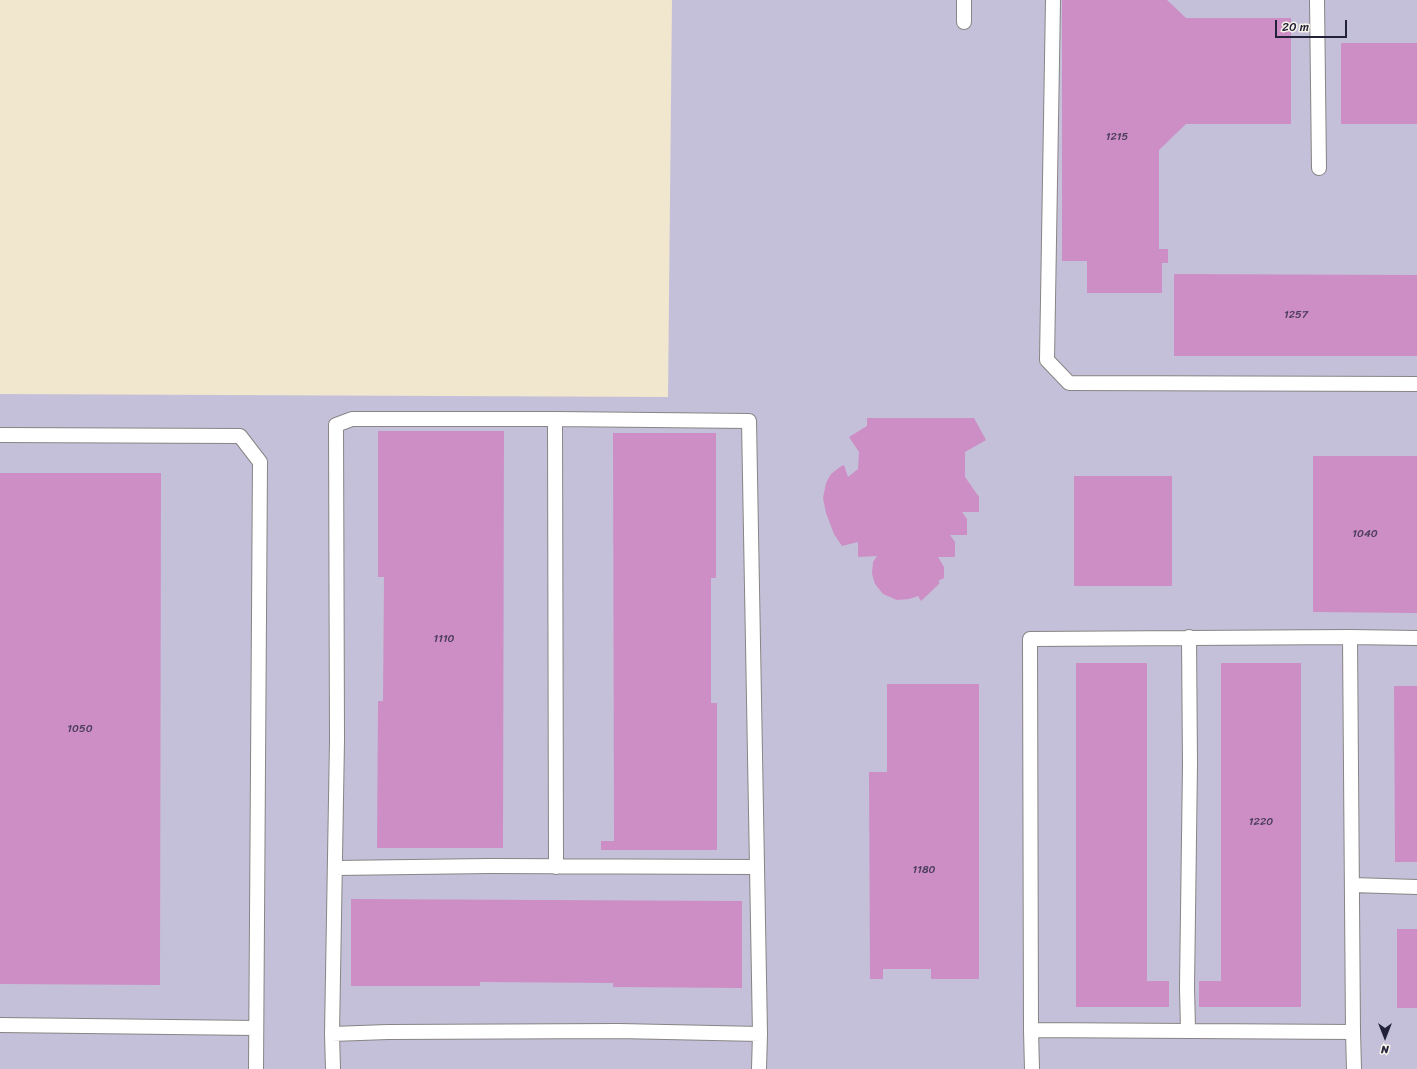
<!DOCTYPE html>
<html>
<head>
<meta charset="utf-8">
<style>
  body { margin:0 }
  #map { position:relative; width:1417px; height:1069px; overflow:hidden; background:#f1e6ce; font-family:Sriracha,sans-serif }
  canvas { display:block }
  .north { position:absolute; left:1365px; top:1017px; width:40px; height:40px; -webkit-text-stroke:3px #f7f3e8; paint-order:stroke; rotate:180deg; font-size:11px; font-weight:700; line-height:16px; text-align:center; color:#22223b }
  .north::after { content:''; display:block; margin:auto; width:14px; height:18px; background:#22223b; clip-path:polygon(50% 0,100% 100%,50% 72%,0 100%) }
  .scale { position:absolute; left:1275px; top:20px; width:72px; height:18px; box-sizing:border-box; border:2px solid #22223b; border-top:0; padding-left:5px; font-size:12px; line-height:14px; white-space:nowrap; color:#22223b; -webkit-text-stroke:3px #f7f3e8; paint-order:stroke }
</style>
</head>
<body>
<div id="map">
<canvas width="1417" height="1069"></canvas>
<div class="north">N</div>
<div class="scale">20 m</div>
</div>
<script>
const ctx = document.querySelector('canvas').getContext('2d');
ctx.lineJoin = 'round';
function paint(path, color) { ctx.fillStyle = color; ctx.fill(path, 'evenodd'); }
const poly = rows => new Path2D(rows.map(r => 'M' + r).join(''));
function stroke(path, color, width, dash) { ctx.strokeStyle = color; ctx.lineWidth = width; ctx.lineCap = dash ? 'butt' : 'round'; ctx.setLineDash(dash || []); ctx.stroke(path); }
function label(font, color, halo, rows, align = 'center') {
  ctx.font = font + ' Sriracha,sans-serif'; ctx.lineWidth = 3; ctx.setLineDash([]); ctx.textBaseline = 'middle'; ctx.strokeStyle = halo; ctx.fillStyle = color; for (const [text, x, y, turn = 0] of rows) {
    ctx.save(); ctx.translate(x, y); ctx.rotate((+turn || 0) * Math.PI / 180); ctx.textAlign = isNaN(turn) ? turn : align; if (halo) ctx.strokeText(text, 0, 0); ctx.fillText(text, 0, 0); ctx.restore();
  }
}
const industrial = poly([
  [672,0,1417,0,1417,1069,0,1069,0,394,668,397]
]);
const building = poly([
  [1062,0,1167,0,1186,18,1291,18,1291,124,1186,124,1159,150,1159,249,1168,249,1168,263,1162,263,1162,293,1087,293,1087,261,1062,261],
  [1341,43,1417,43,1417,124,1341,124],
  [1174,274,1417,275,1417,356,1174,356],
  [867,418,974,418,986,440,965,452,965,477,979,497,979,512,962,512,967,519,967,535,950,535,955,542,955,557,938,557,944,567,944,578,938,581,940,583,921,601,918,596,909,599,897,600,883,594,875,584,872,574,873,562,877,556,858,557,858,542,842,546,834,534,826,513,823,498,826,483,831,474,840,467,844,465,848,477,858,469,859,452,849,437,867,426],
  [378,431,504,431,503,848,377,848,378,701,383,701,384,577,378,577],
  [613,433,716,433,716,578,711,578,711,703,717,703,717,850,601,850,601,841,614,841],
  [1313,456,1417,456,1417,613,1313,612],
  [0,473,161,473,160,985,0,984],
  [1074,476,1172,476,1172,586,1074,586],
  [1076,663,1147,663,1147,981,1169,981,1169,1007,1076,1007],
  [1221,663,1301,663,1301,1007,1199,1007,1199,981,1221,981],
  [887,684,979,684,979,979,931,979,931,969,883,969,883,979,870,979,869,772,887,772],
  [1394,686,1417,686,1417,862,1395,862],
  [351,899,742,901,742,988,613,987,613,983,480,982,480,986,351,986],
  [1397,929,1417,929,1417,1008,1397,1008]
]);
const service = poly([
  [1053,0,1047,360,1069,383,1417,384],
  [1317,0,1319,168],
  [964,22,964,0],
  [555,419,556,867],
  [0,435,240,436,260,462,256,1069],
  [1350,637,1417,638],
  [335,868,489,866,757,867],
  [1352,885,1417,887],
  [0,1025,256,1028],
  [1031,1030,1030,639,1350,637,1353,1032],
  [1188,1030,1187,987,1190,765,1189,637],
  [332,1034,388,1032,619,1031,760,1034],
  [333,1069,332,1034,337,740,336,425,352,419,555,419,749,421,760,1034,759,1069],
  [1032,1069,1031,1030,1353,1032,1354,1069]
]);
const numberNames = [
  ["1215",1117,137],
  ["1257",1296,315],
  ["1040",1365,534],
  ["1110",444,639],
  ["1050",80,729],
  ["1220",1261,822],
  ["1180",924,870]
];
paint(industrial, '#c5c0da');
paint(building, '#cc8ec4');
stroke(service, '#8a8484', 16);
stroke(service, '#fff', 14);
label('11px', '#4c3d5d', null, numberNames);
</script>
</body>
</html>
